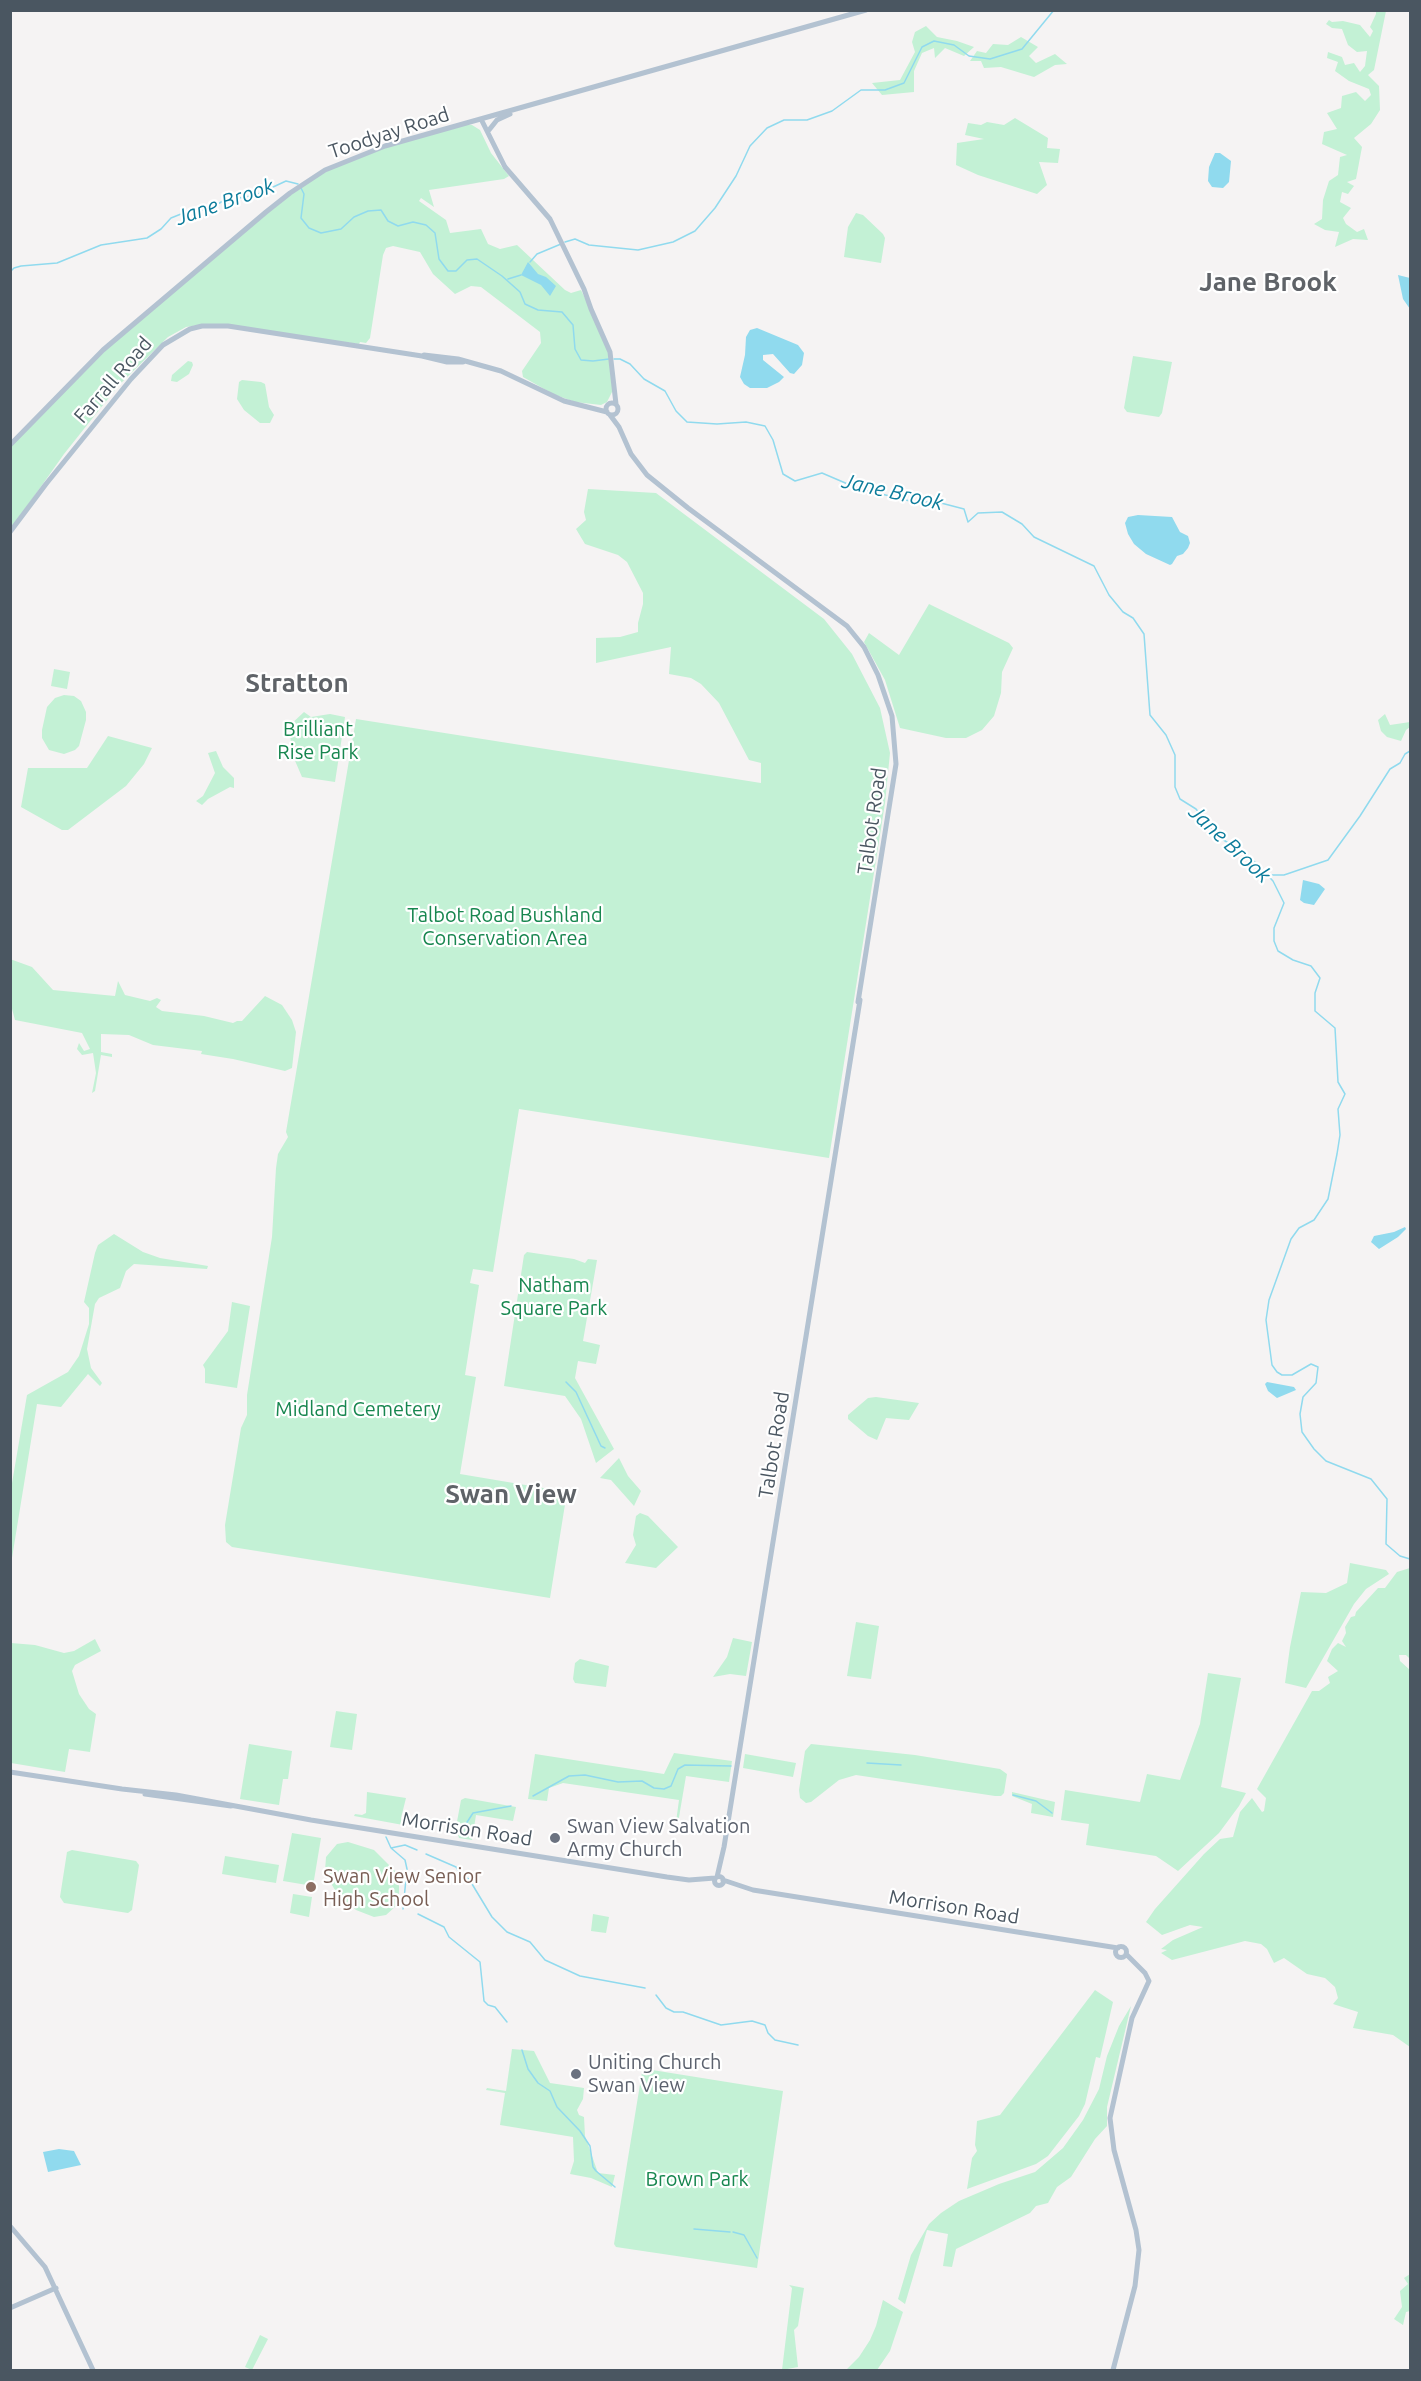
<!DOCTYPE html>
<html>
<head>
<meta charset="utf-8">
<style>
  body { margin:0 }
  #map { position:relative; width:1421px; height:2381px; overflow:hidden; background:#f5f3f3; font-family:Ubuntu,sans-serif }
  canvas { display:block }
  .frame { position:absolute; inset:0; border:12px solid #4a5661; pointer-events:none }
</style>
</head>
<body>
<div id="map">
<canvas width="1421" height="2381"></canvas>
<div class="frame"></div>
</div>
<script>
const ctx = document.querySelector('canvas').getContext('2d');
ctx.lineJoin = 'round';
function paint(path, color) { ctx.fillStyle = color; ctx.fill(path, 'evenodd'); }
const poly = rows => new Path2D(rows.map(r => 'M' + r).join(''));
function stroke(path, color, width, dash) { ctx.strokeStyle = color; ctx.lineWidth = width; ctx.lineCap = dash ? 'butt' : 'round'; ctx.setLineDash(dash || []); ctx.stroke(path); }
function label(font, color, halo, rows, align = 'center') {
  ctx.font = font + ' Ubuntu,sans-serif'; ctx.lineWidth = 4.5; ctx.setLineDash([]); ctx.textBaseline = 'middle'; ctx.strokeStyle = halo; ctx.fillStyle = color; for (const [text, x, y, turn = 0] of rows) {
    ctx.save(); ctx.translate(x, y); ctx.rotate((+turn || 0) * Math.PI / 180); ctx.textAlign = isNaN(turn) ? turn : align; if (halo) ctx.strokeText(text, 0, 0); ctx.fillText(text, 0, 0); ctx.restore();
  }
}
const green = poly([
  [1376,11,1386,11,1374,70,1368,75,1379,86,1380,110,1371,124,1354,138,1362,147,1356,179,1347,182,1354,186,1348,194,1342,192,1340,202,1351,208,1343,218,1346,224,1357,232,1364,229,1368,240,1353,239,1335,247,1339,232,1325,230,1314,224,1322,219,1323,200,1329,181,1338,175,1340,157,1347,155,1322,144,1324,132,1337,129,1327,113,1341,108,1342,96,1356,92,1365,101,1371,95,1369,89,1349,81,1335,71,1338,62,1327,58,1328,52,1342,57,1345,65,1354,63,1360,72,1365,66,1367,51,1357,52,1348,45,1342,29,1332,28,1326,24,1329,20,1332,22,1343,21,1360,25,1370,37,1373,31,1370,27,1376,14],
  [926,26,937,37,957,41,974,47,964,56,945,48,935,58,934,48,922,53,914,71,914,92,882,95,872,83,900,80,915,52,912,42,915,32],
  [1021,37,1038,47,1029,56,1036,63,1055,54,1067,64,1055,65,1034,77,1001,67,984,68,981,61,970,61,977,51,986,53,993,44,1008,45],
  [1015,118,1048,138,1047,148,1060,149,1058,163,1039,162,1047,185,1037,194,978,175,956,165,957,143,984,139,965,135,968,123,981,125,987,122,1004,125],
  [461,124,472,125,480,130,491,153,509,176,504,179,429,190,434,207,421,198,419,201,446,220,450,233,481,229,488,244,500,249,517,245,565,290,571,293,581,290,606,341,615,386,607,402,601,405,575,402,553,394,523,377,522,371,541,343,540,332,481,287,471,286,455,294,433,274,420,252,393,246,386,248,383,255,370,338,366,343,360,342,359,344,205,324,186,327,168,337,119,385,64,454,11,529,11,444,126,330,304,183,361,154],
  [856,213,863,215,883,234,885,238,881,263,844,257,848,227],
  [1133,356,1172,362,1162,413,1159,417,1127,412,1124,408],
  [188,361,192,362,193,365,189,374,177,382,171,381,172,375],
  [242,380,261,382,265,384,269,407,274,415,270,423,260,423,244,410,237,399,239,382],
  [588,489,656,493,824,619,852,654,880,708,890,753,885,803,829,1158,519,1109,493,1272,473,1269,470,1283,479,1285,465,1375,476,1377,460,1474,567,1492,550,1598,232,1547,226,1542,225,1525,241,1428,247,1415,247,1395,272,1237,276,1168,278,1154,288,1137,286,1132,356,719,761,783,761,763,749,760,719,703,701,684,691,678,669,674,671,647,596,663,596,638,620,637,638,632,638,623,643,604,643,593,627,562,618,555,585,544,576,529,586,520,584,512],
  [929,604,1009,643,1013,648,1002,672,1001,693,994,716,982,730,966,738,946,738,900,728,885,680,864,642,869,633,899,655],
  [54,669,70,672,67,689,51,686],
  [64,695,74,696,81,701,86,712,86,720,79,746,75,750,64,754,49,750,42,738,42,730,47,707,55,698],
  [304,712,311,717,330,714,345,717,335,782,302,777,293,756,294,743,291,743,289,726],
  [1385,714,1390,725,1410,722,1410,727,1406,730,1401,741,1387,737,1381,731,1378,720],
  [108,736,152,748,144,764,126,786,68,830,62,830,21,807,28,768,87,768],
  [216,751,223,767,234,778,234,788,230,787,208,799,202,805,196,801,203,796,215,773,208,753],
  [10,959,32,967,53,990,115,996,118,981,125,995,150,1001,157,998,161,1000,156,1007,162,1011,204,1016,233,1023,237,1021,242,1021,265,996,282,1005,292,1020,296,1032,292,1068,285,1071,233,1059,201,1054,202,1051,153,1045,129,1035,101,1034,101,1052,112,1054,112,1057,101,1055,95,1091,92,1093,96,1073,93,1053,82,1055,77,1049,79,1043,84,1051,90,1049,82,1033,15,1020,11,1005],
  [114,1234,143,1252,160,1258,208,1266,207,1269,134,1264,126,1271,120,1288,99,1298,95,1304,87,1349,91,1368,102,1383,100,1386,88,1374,61,1407,37,1404,11,1564,11,1489,27,1395,68,1372,79,1356,89,1324,89,1308,84,1302,95,1253,98,1245],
  [527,1252,574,1259,585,1263,588,1259,597,1260,583,1341,600,1345,596,1364,578,1361,575,1378,614,1449,596,1463,581,1419,565,1396,504,1386,524,1255],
  [232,1302,250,1306,237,1388,205,1383,205,1369,203,1365,228,1331],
  [876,1397,919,1403,909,1420,886,1418,877,1440,868,1436,848,1419,848,1415,868,1398],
  [619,1458,628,1476,641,1491,634,1506,611,1480,600,1478],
  [640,1513,648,1516,678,1547,656,1568,625,1563,636,1545,633,1535,636,1516],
  [1350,1563,1386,1570,1389,1574,1366,1589,1354,1604,1306,1688,1285,1683,1290,1647,1301,1592,1326,1593,1347,1583],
  [1410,1568,1410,1659,1406,1655,1399,1655,1400,1661,1410,1670,1410,2047,1393,2035,1353,2028,1358,2012,1333,2004,1338,1998,1335,1987,1325,1978,1307,1974,1284,1958,1274,1963,1267,1949,1261,1944,1245,1941,1172,1960,1161,1953,1167,1950,1161,1949,1173,1940,1203,1927,1190,1925,1162,1935,1146,1922,1155,1909,1204,1854,1220,1839,1233,1837,1240,1812,1252,1798,1262,1812,1264,1811,1266,1798,1257,1789,1312,1691,1319,1691,1330,1683,1328,1677,1338,1671,1327,1661,1332,1649,1338,1643,1346,1647,1342,1641,1346,1633,1345,1627,1351,1617,1355,1616,1356,1612,1378,1588,1385,1588,1397,1572],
  [856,1622,879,1626,871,1679,847,1676],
  [733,1638,752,1642,746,1676,730,1674,713,1677,727,1657],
  [95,1639,101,1651,75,1665,72,1671,79,1694,89,1709,96,1714,90,1752,69,1749,65,1772,11,1763,11,1643,35,1645,64,1653,74,1651],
  [580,1659,609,1666,606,1687,575,1683,573,1679,575,1663],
  [1208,1673,1241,1678,1221,1787,1246,1793,1239,1806,1219,1833,1178,1871,1156,1856,1086,1845,1089,1824,1061,1820,1065,1790,1140,1802,1147,1774,1180,1780,1200,1724],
  [336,1711,357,1714,352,1750,330,1747],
  [249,1744,292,1751,288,1779,283,1779,279,1805,240,1799],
  [811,1744,915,1755,1000,1769,1007,1774,1004,1793,1001,1796,995,1796,856,1775,839,1780,811,1802,806,1803,800,1798,799,1790,805,1751],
  [674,1753,732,1761,729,1782,686,1776,678,1823,676,1822,679,1800,563,1783,549,1788,547,1801,528,1799,535,1754,664,1774],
  [745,1754,796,1763,793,1777,743,1768],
  [367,1792,406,1798,401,1818,403,1825,354,1816,355,1814,362,1815,366,1813],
  [1012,1792,1055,1802,1053,1817,1031,1813,1032,1804,1012,1796],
  [465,1798,516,1807,513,1821,476,1815,472,1840,459,1838,456,1827,461,1800],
  [292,1833,321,1838,313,1886,283,1881],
  [348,1842,374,1850,395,1871,399,1881,399,1895,396,1906,386,1915,374,1917,356,1910,338,1895,329,1880,325,1871,326,1857,337,1844],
  [72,1850,136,1861,139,1865,132,1910,128,1913,64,1903,60,1897,67,1852],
  [225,1856,279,1865,276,1883,222,1874],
  [293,1894,312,1897,309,1917,290,1913],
  [593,1914,609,1917,606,1933,591,1931],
  [1095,1990,1113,2002,1100,2058,1096,2057,1085,2104,1079,2116,1048,2156,1036,2164,967,2189,972,2158,977,2151,975,2145,977,2121,1000,2115],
  [1131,2006,1107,2107,1107,2126,1095,2139,1071,2177,1057,2187,1048,2203,1036,2206,1030,2213,956,2249,952,2267,943,2266,948,2234,927,2230,905,2304,898,2299,911,2255,929,2224,941,2213,959,2201,999,2184,1035,2172,1063,2148,1083,2120,1099,2089,1107,2056,1119,2026],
  [512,2049,534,2051,550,2083,584,2088,583,2099,577,2110,579,2115,584,2117,585,2136,598,2173,615,2175,612,2187,591,2178,570,2174,574,2161,573,2137,500,2125,505,2093,486,2090,487,2088,506,2091],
  [646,2069,783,2091,757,2268,616,2247,614,2244,642,2072],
  [1410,2274,1410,2311,1406,2312,1403,2325,1394,2319,1402,2307,1400,2291,1408,2284,1404,2278],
  [789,2285,804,2288,798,2326,794,2330,798,2367,782,2370,792,2288],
  [883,2300,903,2312,890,2351,877,2370,846,2370,859,2357,870,2340,876,2326],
  [260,2335,268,2339,252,2370,245,2367]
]);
const water = poly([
  [1215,153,1220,153,1231,161,1229,182,1223,188,1212,187,1208,181,1209,167],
  [528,262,538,274,546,277,556,286,550,296,541,285,521,275],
  [1398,275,1410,278,1410,309,1403,299],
  [757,328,798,345,804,353,802,365,794,374,790,373,773,354,763,355,763,360,784,377,779,382,767,388,750,388,744,384,740,377,745,355,746,337,750,330],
  [1138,515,1172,517,1180,532,1188,536,1190,543,1188,548,1183,554,1177,556,1172,564,1170,565,1146,554,1134,544,1128,534,1125,523,1128,517],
  [1303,880,1319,884,1325,889,1314,905,1304,903,1300,900],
  [1405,1227,1406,1229,1398,1237,1379,1249,1371,1242,1374,1236,1394,1232],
  [1267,1382,1294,1387,1296,1390,1277,1398,1268,1391,1265,1384],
  [59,2149,74,2151,81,2165,48,2172,43,2152]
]);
const stream = poly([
  [301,188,304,194,301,218,309,228,321,233,341,229,354,217,368,211,381,210,388,221,398,226,413,222,426,225,435,233,439,259,448,271,456,271,467,260,477,259,502,276,520,292,525,304,538,310,562,312,573,325,575,349,581,360,593,361,609,359],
  [565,242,575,239,589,245,638,250,673,242,695,231,715,208,736,176,750,146,767,128,784,120,807,120,832,111,861,90,885,90,904,83,922,47,934,41,954,45,969,56,990,59,1022,49,1054,10],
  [530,262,537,254,561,244],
  [10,272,14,268,21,266,57,263,101,245,147,238,161,229,171,218,186,212,209,209,223,201,256,195,286,181,298,184],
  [508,279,521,275],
  [614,359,620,359,630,364,644,379,665,391,676,411,687,422,717,424,746,422,765,426,773,440,783,474,795,481,822,473,857,488,910,501,941,503,964,509,968,522,978,513,1002,512,1022,524,1034,537,1094,566,1109,595,1123,612,1133,618,1144,634,1150,715,1166,735,1175,755,1175,787,1180,799,1196,809,1217,836,1248,855,1273,881,1284,903,1274,928,1274,941,1278,951,1293,960,1311,966,1320,978,1315,993,1315,1011,1335,1028,1338,1082,1345,1094,1338,1109,1340,1135,1337,1154,1328,1199,1314,1220,1299,1228,1291,1239,1269,1300,1266,1320,1272,1365,1277,1372,1282,1375,1292,1375,1311,1364,1318,1367,1316,1383,1303,1397,1300,1414,1302,1432,1314,1449,1326,1461,1371,1479,1387,1499,1386,1544,1400,1556,1410,1559],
  [1267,875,1284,875,1328,860,1360,816,1390,769,1400,763,1405,754,1410,751],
  [566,1382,576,1392,601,1446,605,1448],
  [867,1763,901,1765],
  [1013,1795,1036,1801,1052,1813],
  [533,1796,569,1776,585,1775,618,1782,642,1781,654,1788,664,1789,671,1786,678,1769,685,1765,731,1766],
  [462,1830,473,1813,511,1806],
  [386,1837,391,1848,405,1845,417,1850],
  [391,1848,405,1860,407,1869,403,1909],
  [426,1854,456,1867,462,1876,469,1879,492,1917,507,1932,530,1942,545,1960,580,1976,645,1988],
  [418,1914,444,1927,449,1937,480,1962,484,2001,488,2005,495,2007,507,2022],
  [656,1995,666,2008,674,2012,683,2012,721,2025,752,2021,765,2025,768,2033,775,2040,798,2045],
  [522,2050,528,2069,538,2083,550,2091,557,2107,580,2131,590,2146,593,2167,596,2171,615,2187],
  [694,2229,730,2232],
  [733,2232,744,2235,757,2258]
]);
const major = poly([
  [481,119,505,167,550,219,584,289,591,309],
  [489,130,497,120,510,114],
  [591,309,610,352,616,404],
  [424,355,458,359,501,371,564,401,607,412],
  '606 409a6 6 0 1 1 12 0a6 6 0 1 1-12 0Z',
  [610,415,619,427,631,454,647,475,688,508,847,626,864,647,878,675,892,716,896,764,858,1002],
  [10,445,103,350,266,212,290,193,325,170,385,146,866,10],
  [10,532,46,484,131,379,163,345,190,329,202,326,228,326,422,356,447,362,463,362],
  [10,1772,122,1789,176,1795,311,1820,667,1877,689,1880,715,1878],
  [145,1794,231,1806],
  '714.5 1881a4.5 4.5 0 1 1 9 0a4.5 4.5 0 1 1-9 0Z',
  [717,1877,724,1847,860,1000],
  [723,1880,753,1890,1118,1948],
  '1115.5 1952a5.5 5.5 0 1 1 11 0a5.5 5.5 0 1 1-11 0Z',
  [10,2226,45,2267,93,2370],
  [10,2308,56,2288],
  [1113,2370,1135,2286,1139,2250,1136,2230,1114,2150,1110,2118,1132,2018,1149,1981,1145,1973,1126,1954]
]);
const markers = [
  [555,1838,6,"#6b7280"],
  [311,1887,6,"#8d6e63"],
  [576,2074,6,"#6b7280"]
];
const streetNames = [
  ["Toodyay Road",389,133,-18],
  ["Farrall Road",113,380,-49],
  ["Talbot Road",872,821,-82],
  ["Talbot Road",774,1445,-81],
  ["Morrison Road",467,1829,9],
  ["Morrison Road",954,1907,9]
];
const parkNames = [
  ["Brilliant",318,729],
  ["Rise Park",318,752],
  ["Talbot Road Bushland",505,915],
  ["Conservation Area",505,938],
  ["Natham",554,1285],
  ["Square Park",554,1308],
  ["Midland Cemetery",358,1409],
  ["Brown Park",697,2179]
];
const worshipNames = [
  ["Swan View Salvation",567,1826],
  ["Army Church",567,1849],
  ["Uniting Church",588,2062],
  ["Swan View",588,2085]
];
const educationNames = [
  ["Swan View Senior",323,1876],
  ["High School",323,1899]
];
const waterNames = [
  ["Jane Brook",225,202,-19],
  ["Jane Brook",893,492,13],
  ["Jane Brook",1230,844,43]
];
const districtNames = [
  ["Jane Brook",1268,282],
  ["Stratton",297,683],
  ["Swan View",511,1494]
];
paint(green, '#c3f1d5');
paint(water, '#90daee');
stroke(stream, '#90daee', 1.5);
stroke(major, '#b3c2d1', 5);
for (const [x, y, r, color] of markers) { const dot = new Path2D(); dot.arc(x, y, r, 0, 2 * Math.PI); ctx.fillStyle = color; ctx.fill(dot); stroke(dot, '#fff', 2); }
label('20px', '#4a5661', '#fff', streetNames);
label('20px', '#17864f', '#fff', parkNames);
label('20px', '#5b616d', '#fff', worshipNames, 'left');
label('20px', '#785e54', '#fff', educationNames, 'left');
label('italic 21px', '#0c7c9b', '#fff', waterNames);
label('bold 26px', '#5f6368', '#fff', districtNames);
</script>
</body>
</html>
